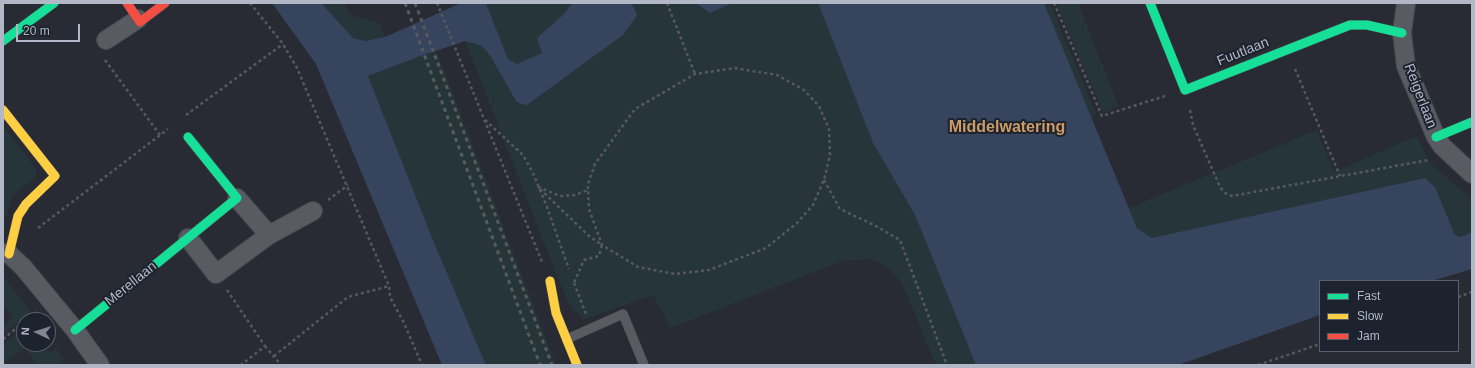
<!DOCTYPE html>
<html>
<head>
<meta charset="utf-8">
<style>
  body { margin:0 }
  #map { position:relative; width:1475px; height:368px; overflow:hidden; background:#282b33; font-family:Arial,sans-serif }
  canvas { display:block }
  .frame { position:absolute; inset:0; border:4px solid #b2b7c5; pointer-events:none }
  .legend { position:absolute; left:1319px; top:280px; width:140px; height:72px; box-sizing:border-box; background:#1c222e; border:1px solid #585e6a; margin:0; padding:5px 7px; list-style:none; font-size:12px; color:#b2b7c5 }
  .legend li { display:flex; align-items:center; gap:8px; height:20px }
  .legend b { width:20px; border:1px solid #585e6a }
  .north { position:absolute; left:16px; top:312px; width:40px; height:40px; box-sizing:border-box; background:#1c222e; border:1px solid #585e6a; border-radius:50%; rotate:274deg; font-size:11px; font-weight:700; line-height:16px; text-align:center; color:#b2b7c5 }
  .north::after { content:''; display:block; margin:auto; width:14px; height:18px; background:#828692; clip-path:polygon(50% 0,100% 100%,50% 72%,0 100%) }
  .scale { position:absolute; left:16px; top:24px; width:64px; height:18px; box-sizing:border-box; border:2px solid #b2b7c5; border-top:0; padding-left:5px; font-size:12px; line-height:14px; white-space:nowrap; color:#b2b7c5; -webkit-text-stroke:3px #1c222e; paint-order:stroke }
</style>
</head>
<body>
<div id="map">
<canvas width="1475" height="368"></canvas>
<div class="frame"></div>
<ul class="legend">
<li><b style="height:5px;background:#16e098"></b>Fast</li>
<li><b style="height:5px;background:#ffcf43"></b>Slow</li>
<li><b style="height:5px;background:#f24e42"></b>Jam</li>
</ul>
<div class="north">N</div>
<div class="scale">20 m</div>
</div>
<script>
const ctx = document.querySelector('canvas').getContext('2d');
ctx.lineJoin = 'round';
function paint(path, color) { ctx.fillStyle = color; ctx.fill(path, 'evenodd'); }
const poly = rows => new Path2D(rows.map(r => 'M' + r).join(''));
function stroke(path, color, width, dash) { ctx.strokeStyle = color; ctx.lineWidth = width; ctx.lineCap = dash ? 'butt' : 'round'; ctx.setLineDash(dash || []); ctx.stroke(path); }
function label(font, color, halo, rows, align = 'center') {
  ctx.font = font + ' Arial,sans-serif'; ctx.lineWidth = 4; ctx.setLineDash([]); ctx.textBaseline = 'middle'; ctx.strokeStyle = halo; ctx.fillStyle = color; for (const [text, x, y, turn = 0] of rows) {
    ctx.save(); ctx.translate(x, y); ctx.rotate((+turn || 0) * Math.PI / 180); ctx.textAlign = isNaN(turn) ? turn : align; if (halo) ctx.strokeText(text, 0, 0); ctx.fillText(text, 0, 0); ctx.restore();
  }
}
const green = poly([
  [321,3,345,3,350,14,379,23,385,37,365,41,353,39],
  [486,3,572,3,564,14,537,38,542,53,517,64,508,59],
  [631,3,696,3,710,13,732,3,818,3,873,143,915,215,976,365,936,365,903,286,896,276,888,268,878,262,868,259,842,261,671,328,653,295,583,320,567,301,465,41,482,46,527,105,623,35,637,14],
  [1044,3,1050,3,1096,114,1091,117],
  [1056,3,1078,3,1119,106,1103,112],
  [437,52,556,365,486,365,435,245,368,76,421,56],
  [3,126,37,170,35,177,12,196,7,215,3,216],
  [1317,130,1334,172,1417,136,1430,163,1468,196,1472,206,1472,232,1461,237,1455,235,1435,187,1425,178,1174,234,1152,238,1137,229,1129,208],
  [3,276,31,312,3,334,3,325,13,317,3,304],
  [24,328,24,344,42,344,50,353,56,348,64,359,58,365,38,365,25,348,3,364,3,345]
]);
const water = poly([
  [272,3,321,3,353,38,365,41,385,37,461,3,486,3,508,59,517,64,542,53,537,38,564,14,572,3,631,3,637,14,636,17,623,35,527,105,521,104,516,101,491,57,482,46,465,41,421,56,368,76,435,245,486,365,442,365,316,64],
  [696,3,732,3,710,13],
  [818,3,1044,3,1137,228,1152,238,1425,178,1435,187,1455,235,1461,237,1472,232,1472,269,1432,281,1320,281,1320,315,1178,365,976,365,915,215,873,143]
]);
const path = poly([
  [250,3,283,44,297,68,389,286,390,297,403,321,422,365],
  [437,3,542,262],
  [667,3,695,74],
  [1054,3,1102,116,1165,96],
  [105,60,160,135],
  [1295,69,1340,176],
  [1190,110,1193,125,1220,187,1225,193,1232,196,1428,160],
  [186,115,283,44],
  [485,120,523,155,533,173,547,207,569,269],
  [824,180,840,209,874,225,900,240,947,365],
  [538,187,560,196,575,195,588,190,589,209,602,245,638,267,675,274,709,270,766,248,797,223,813,205,824,180,830,155,829,129,819,106,804,90,777,75,735,68,695,74,635,109,595,164,588,184,588,190],
  [540,189,589,236,602,245,599,256,584,260,574,283],
  [328,200,348,185],
  [38,228,168,129],
  [574,283,586,314],
  [227,290,265,346,241,365],
  [1458,297,1472,292],
  [27,320,37,312],
  [3,339,24,322],
  [265,346,281,365],
  [274,356,348,297,389,286],
  [1258,365,1320,344]
]);
const lane = poly([
  [567,339,623,314,644,365]
]);
const street = poly([
  [1406,3,1402,33,1406,66,1436,137,1442,146,1472,174],
  [106,40,138,19],
  [269,235,313,211],
  [188,238,216,274,269,235,237,198],
  [3,253,9,254,23,267,75,330,100,365]
]);
const fast = poly([
  [1150,3,1185,90,1350,25,1367,25,1402,33],
  [3,41,54,3],
  [1436,137,1472,122],
  [75,330,237,198,188,137]
]);
const slow = poly([
  [3,110,55,176,26,204,18,216,9,254],
  [550,281,556,313,577,365]
]);
const jam = poly([
  [127,3,140,22,165,3]
]);
const rail = poly([
  [405,3,540,365],
  [415,3,552,365]
]);
const streetNames = [
  ["Fuutlaan",1243,52,-22],
  ["Reigerlaan",1420,96,69],
  ["Merellaan",131,284,-39]
];
const quarterNames = [
  ["Middelwatering",1007,128]
];
paint(green, '#263539');
paint(water, '#37445d');
stroke(lane, '#44474d', 10);
stroke(street, '#44474d', 20);
stroke(fast, '#44474d', 10);
stroke(slow, '#44474d', 10);
stroke(jam, '#44474d', 10);
stroke(path, '#55595f', 2.5, [3, 3]);
stroke(lane, '#585b62', 9);
stroke(street, '#585b62', 18);
stroke(fast, '#16e098', 9);
stroke(slow, '#ffcf43', 9);
stroke(jam, '#f24e42', 9);
stroke(rail, '#575a5f', 3, [4, 4]);
label('14px', '#b2b7c5', '#1c222e', streetNames);
label('bold 16px', '#cc9b66', '#1c222e', quarterNames);
</script>
</body>
</html>
